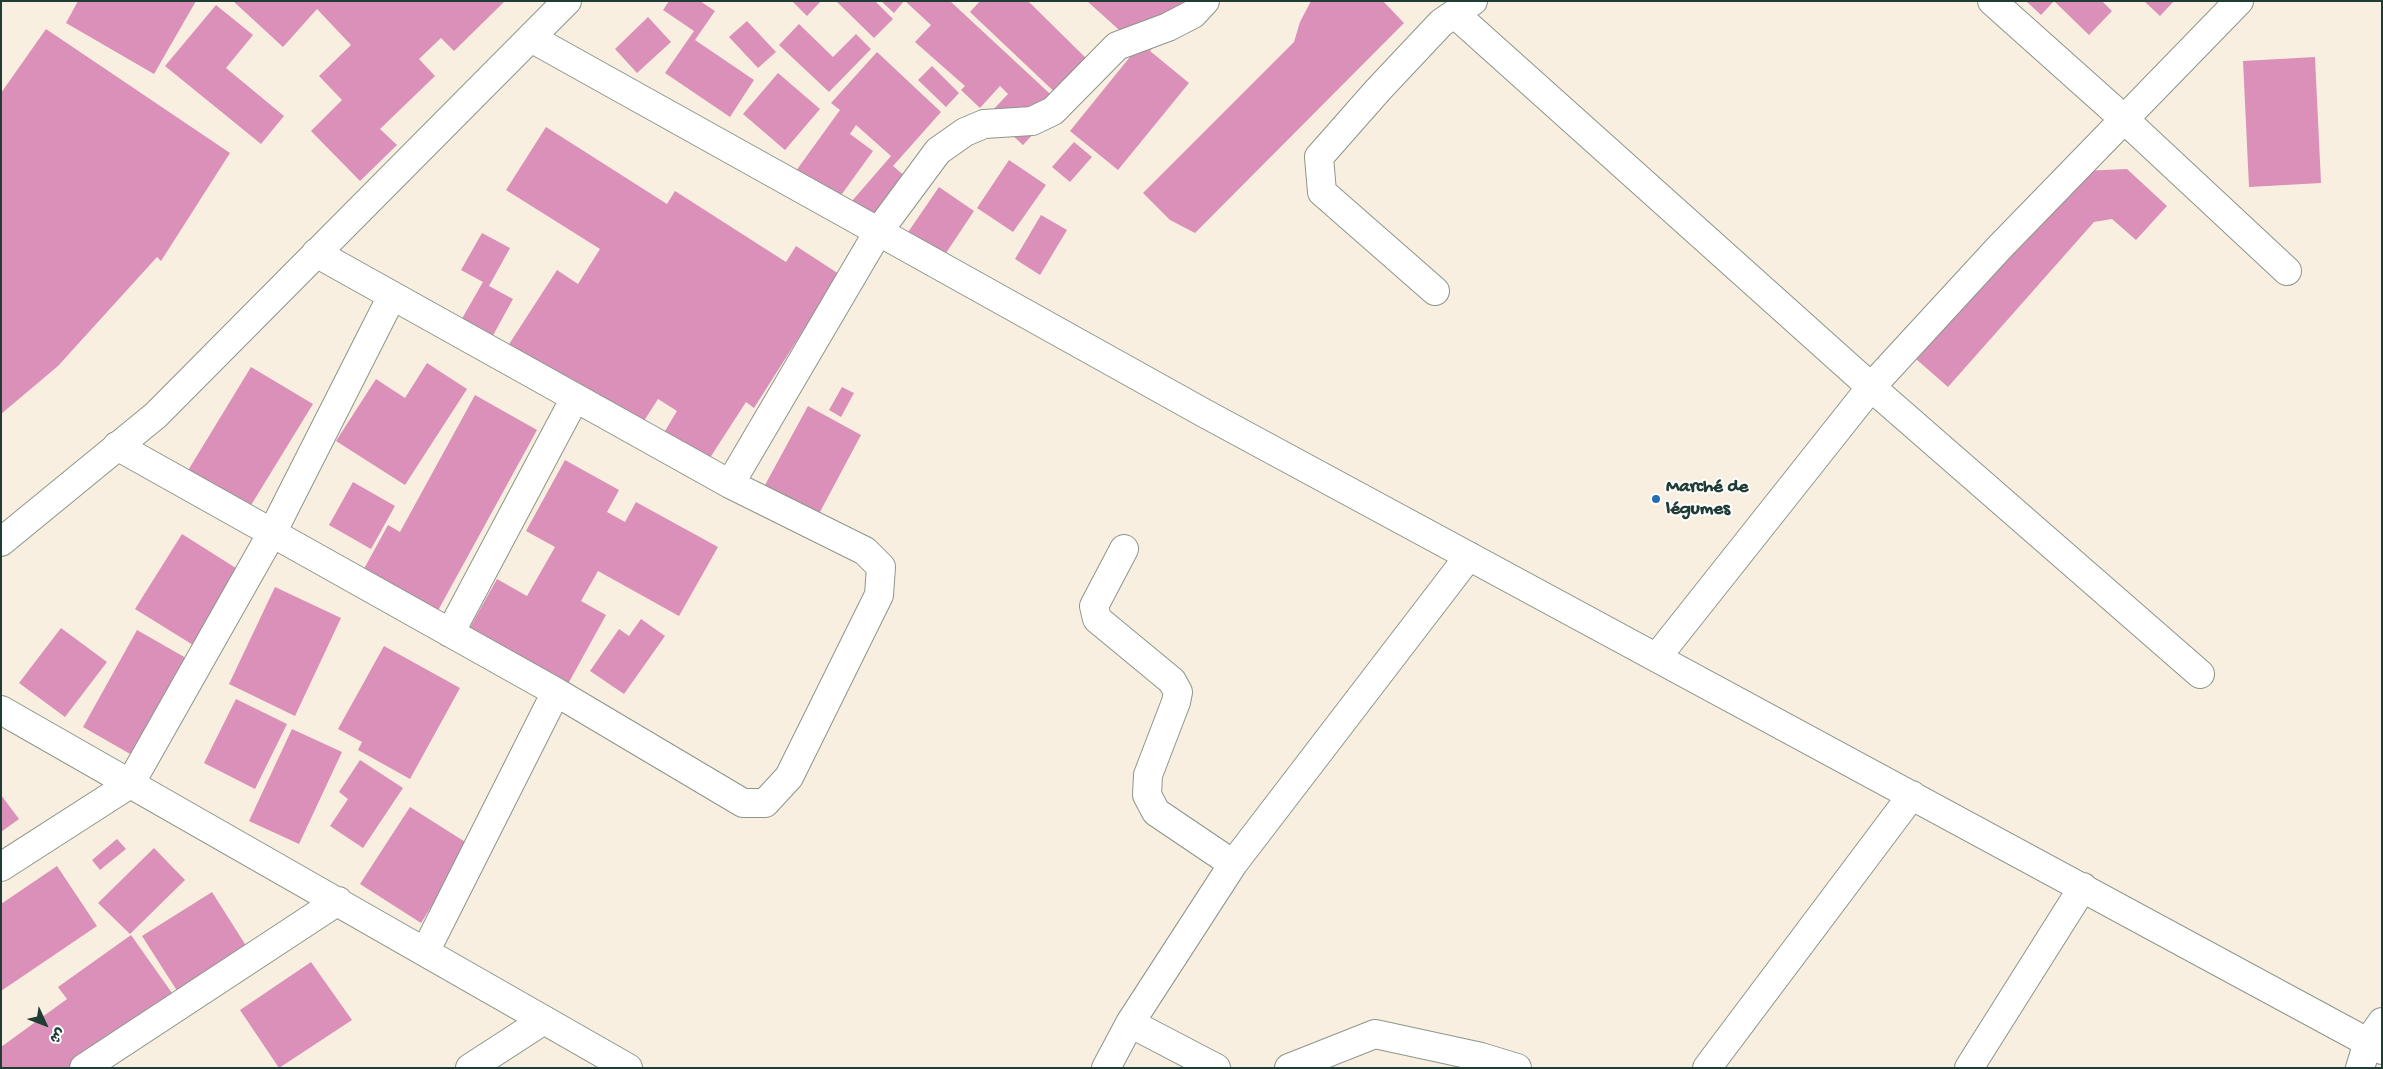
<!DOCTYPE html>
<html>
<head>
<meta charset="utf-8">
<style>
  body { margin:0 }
  #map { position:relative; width:2383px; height:1069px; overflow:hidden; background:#f8efe0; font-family:"Gochi Hand","Playpen Sans Arabic",sans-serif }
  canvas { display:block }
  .frame { position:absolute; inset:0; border:2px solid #1f3d34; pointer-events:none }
  .north { position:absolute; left:20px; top:999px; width:50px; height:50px; -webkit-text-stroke:4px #fff; paint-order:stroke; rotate:133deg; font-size:14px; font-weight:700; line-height:20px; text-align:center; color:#1f3d34 }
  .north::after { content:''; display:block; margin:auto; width:18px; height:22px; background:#1f3d34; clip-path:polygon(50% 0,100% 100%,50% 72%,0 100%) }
</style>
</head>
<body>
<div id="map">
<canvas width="2383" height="1069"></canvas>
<div class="frame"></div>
<div class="north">ش</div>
</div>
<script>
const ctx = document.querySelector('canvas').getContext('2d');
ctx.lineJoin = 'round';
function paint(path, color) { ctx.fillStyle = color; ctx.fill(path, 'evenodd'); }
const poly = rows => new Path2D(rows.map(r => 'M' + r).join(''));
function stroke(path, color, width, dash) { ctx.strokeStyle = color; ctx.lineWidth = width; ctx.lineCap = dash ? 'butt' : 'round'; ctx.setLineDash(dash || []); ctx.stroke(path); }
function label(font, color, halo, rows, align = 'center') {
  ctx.font = font + ' "Gochi Hand",sans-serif'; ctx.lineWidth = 4; ctx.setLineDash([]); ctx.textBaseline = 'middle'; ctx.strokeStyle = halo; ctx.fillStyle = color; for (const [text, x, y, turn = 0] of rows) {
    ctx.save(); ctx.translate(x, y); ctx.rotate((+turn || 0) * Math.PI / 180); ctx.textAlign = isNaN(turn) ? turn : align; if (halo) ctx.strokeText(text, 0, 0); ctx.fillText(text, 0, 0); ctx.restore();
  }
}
const building = poly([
  [78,1,196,1,154,74,66,23],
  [233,1,505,1,454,51,441,38,419,59,435,76,380,129,397,145,360,181,311,131,342,100,319,76,351,45,317,9,283,47],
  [669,1,700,1,715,11,695,40,754,80,730,117,665,73,694,31,663,10],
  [792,1,821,1,807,16],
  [836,1,875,1,893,19,874,38],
  [881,1,904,1,894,13],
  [905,1,950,1,1061,104,1023,145,989,114,1008,94,1000,86,980,108,961,90,965,86,915,42,931,25],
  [980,1,1028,1,1095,67,1063,100,970,12],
  [1087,1,1195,1,1150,51,1189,83,1118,170,1070,131,1138,47],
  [1311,1,1383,1,1404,23,1195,233,1170,220,1143,193,1294,42,1300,22],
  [2026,1,2054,1,2041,15],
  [2054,1,2102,1,2112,11,2089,35],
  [2144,1,2174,1,2160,16],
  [216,5,253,35,226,68,284,116,261,144,165,66],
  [648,17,671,42,637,73,615,49],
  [747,21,776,52,758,68,729,37],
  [799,24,833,57,856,34,871,49,829,92,779,45],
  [46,29,230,153,161,261,157,257,58,366,1,414,1,93],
  [877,52,941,112,893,166,914,184,879,224,852,201,891,156,856,125,850,134,873,151,834,205,793,175,840,110,831,103],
  [2315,57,2321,183,2249,187,2243,61],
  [932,66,959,93,946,107,918,80],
  [778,73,820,109,785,150,743,114],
  [546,127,667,204,675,191,786,262,796,246,839,274,754,408,746,402,706,464,662,436,677,411,658,399,635,435,504,352,557,270,578,284,600,249,506,190],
  [1074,142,1092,157,1070,182,1052,167],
  [1009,160,1046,185,1013,232,977,208],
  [2127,169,2167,206,2136,240,2112,219,2094,222,1948,387,1916,359,2082,171],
  [939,187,974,211,938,265,902,241],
  [1041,215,1067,230,1040,275,1015,259],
  [482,233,510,248,489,286,513,299,491,339,460,322,483,282,461,270],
  [427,363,467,389,405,485,336,441,376,379,405,398],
  [251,367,313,404,245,515,184,477],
  [842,387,854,393,841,417,829,410],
  [475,395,537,430,435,616,360,576,388,525,400,532],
  [808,406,861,435,813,525,759,496],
  [565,460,619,490,607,512,625,522,636,502,718,547,679,616,598,571,581,601,606,615,563,693,464,638,497,579,527,596,555,547,526,531],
  [353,482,395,506,371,549,329,525],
  [182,534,239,570,193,645,135,609],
  [275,587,341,618,295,716,229,684],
  [641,619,665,636,624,694,590,671,619,629,629,636],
  [61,628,107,662,65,717,19,683],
  [137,630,193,662,139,759,83,727],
  [384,646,460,688,410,779,358,750,362,742,338,729],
  [236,699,287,724,255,789,204,763],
  [292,729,342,752,299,844,249,821],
  [360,760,403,788,363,848,330,826,348,799,339,792],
  [1,795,19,819,1,832],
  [410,807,470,845,421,923,360,884],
  [117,839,126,849,100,870,92,860],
  [154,848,185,880,130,934,98,903],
  [57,866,97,926,1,991,1,904],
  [212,892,250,952,181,997,142,936],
  [131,935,172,993,69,1068,1,1068,1,1047,67,999,58,987],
  [311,962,352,1020,279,1068,240,1010]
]);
const minor = poly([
  [1992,1,2124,119,2287,271],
  [1455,14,1871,387,2200,674],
  [531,38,1204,413,2382,1050],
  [1435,291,1322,192,1319,157,1378,90,1441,23,1473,1],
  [117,446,556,692,743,803,765,803,789,777,879,595,881,567,865,551,730,484,316,253],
  [730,484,878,232,938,151,965,132,984,124,1032,121,1053,111,1117,46,1168,27,1193,14,1205,1],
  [1124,549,1094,606,1097,619,1172,681,1178,692,1176,702,1148,775,1147,795,1156,812,1233,864],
  [450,633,575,398],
  [1657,657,1871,387,1999,248,2239,1],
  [1,710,628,1068],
  [1,867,130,784,272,533,392,296],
  [425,952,556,692],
  [1130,1023,1216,1068],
  [84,1068,338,901],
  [470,1068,544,1020],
  [1106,1068,1130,1023,1233,864,1469,556],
  [1289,1068,1375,1034,1481,1057,1517,1068],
  [1707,1068,1912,795],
  [1969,1068,2083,887],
  [2360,1068,2368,1042,2382,1022]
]);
const major = poly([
  [1,542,156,415,567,1]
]);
const markers = [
  [1656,499,5,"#1f6fb2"]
];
const poiNames = [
  ["Marché de",1666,488],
  ["légumes",1666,510]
];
paint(building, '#db90b9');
stroke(minor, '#8c968a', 30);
stroke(major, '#8c968a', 30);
stroke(minor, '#fff', 28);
stroke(major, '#fff', 28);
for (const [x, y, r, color] of markers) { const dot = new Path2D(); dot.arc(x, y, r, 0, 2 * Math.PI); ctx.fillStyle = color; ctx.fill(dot); stroke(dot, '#fff', 2); }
label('bold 19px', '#1f3d34', '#fff', poiNames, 'left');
</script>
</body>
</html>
